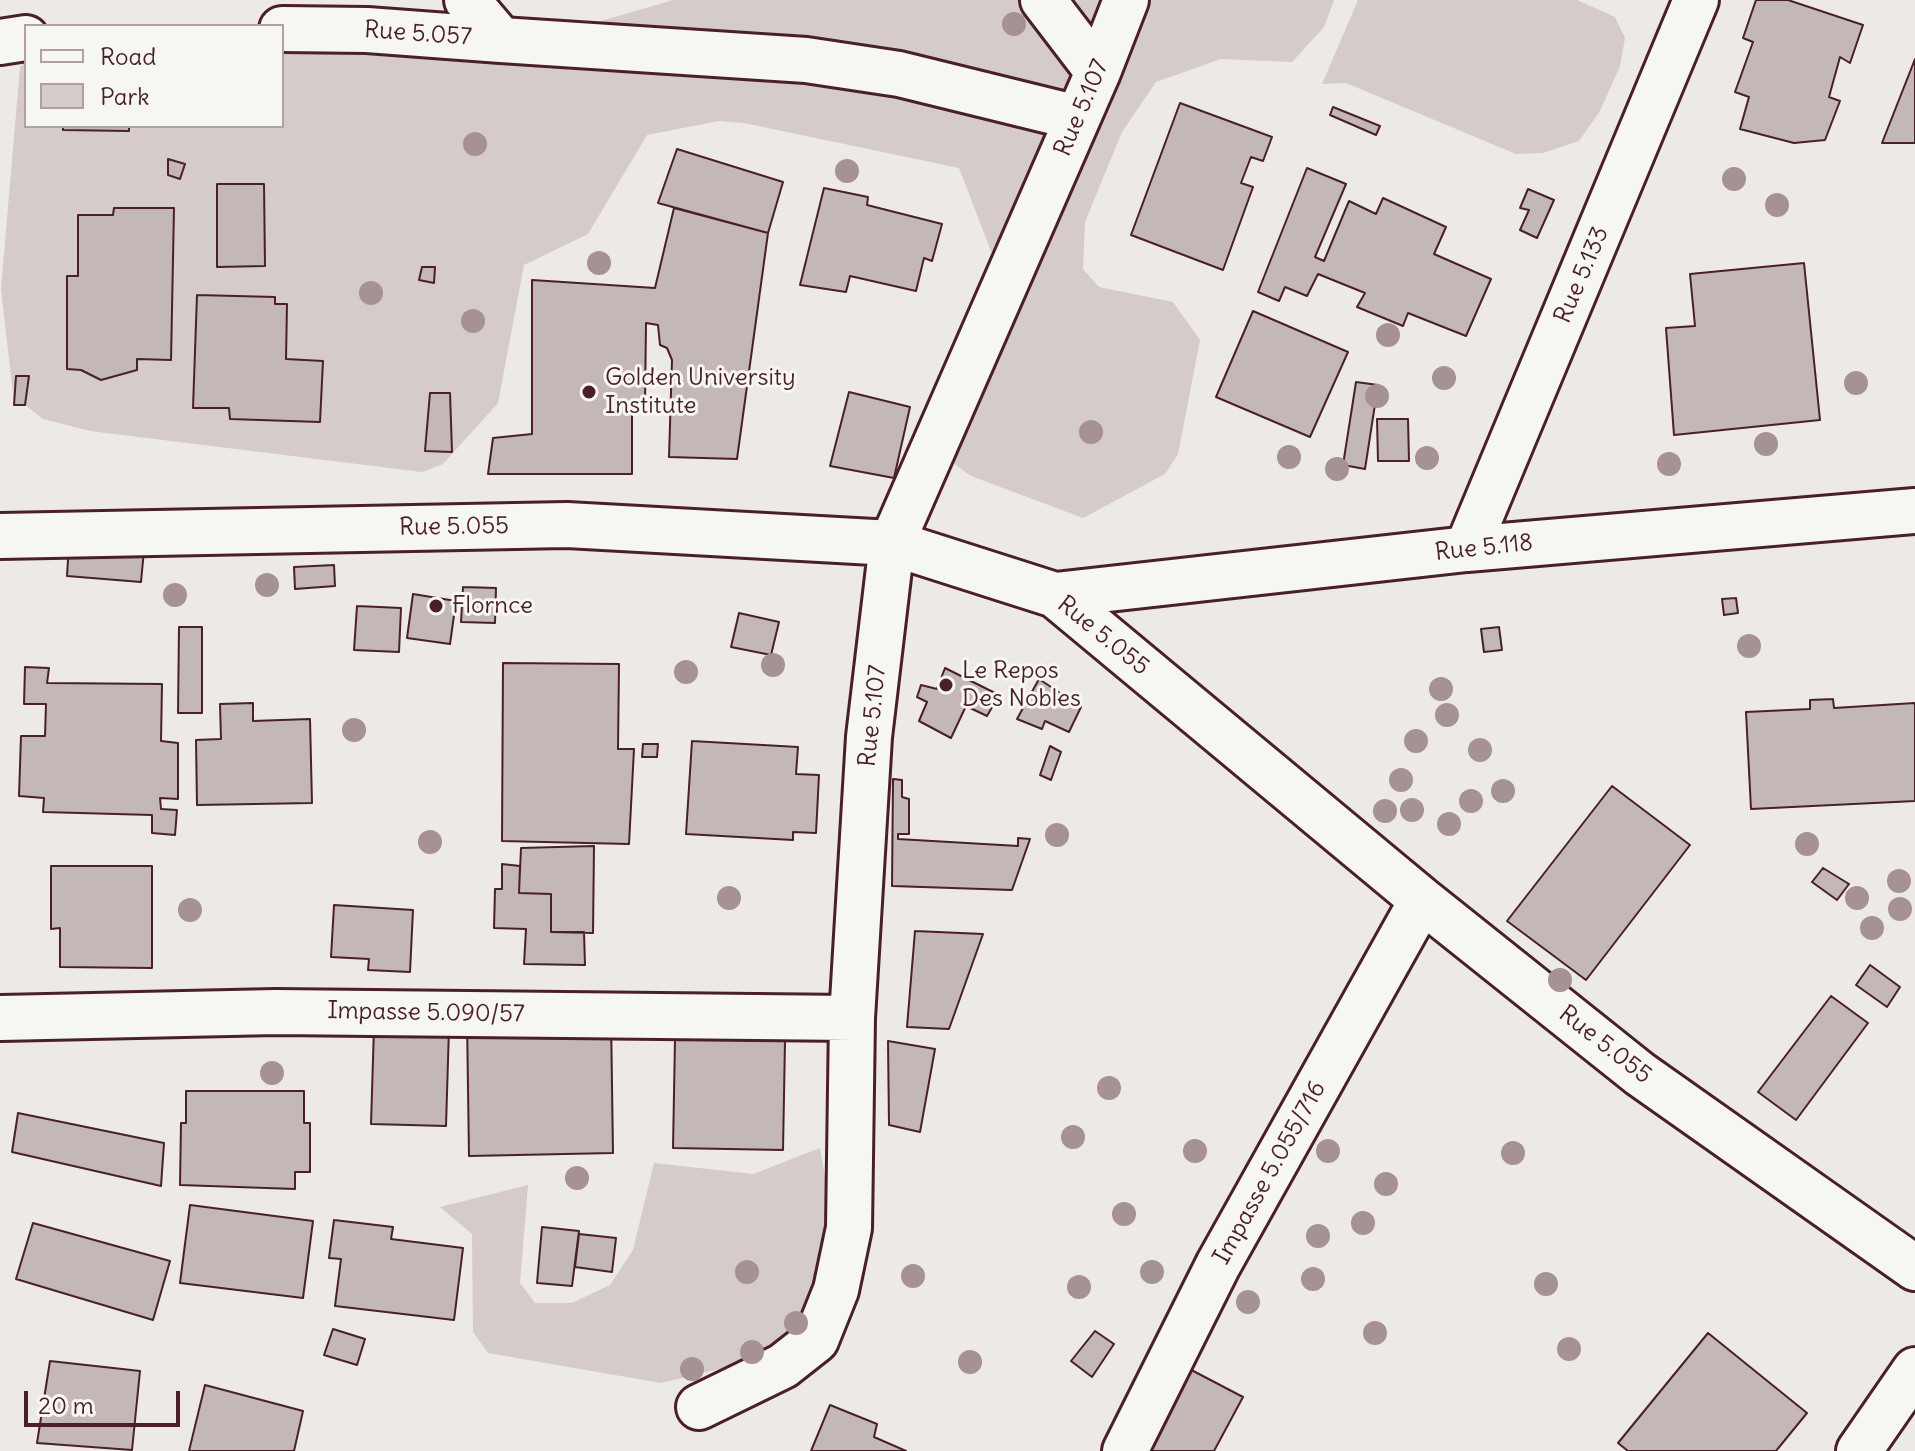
<!DOCTYPE html>
<html>
<head>
<meta charset="utf-8">
<style>
  body { margin:0 }
  #map { position:relative; width:1915px; height:1451px; overflow:hidden; background:#ece9e6; font-family:Delius,sans-serif }
  canvas { display:block }
  .legend { position:absolute; left:24px; top:24px; width:260px; height:104px; box-sizing:border-box; background:#f6f6f2; border:2px solid #b1a0a2; margin:0; padding:10px 14px; list-style:none; font-size:24px; color:#4a1f2b }
  .legend li { display:flex; align-items:center; gap:16px; height:40px }
  .legend b { width:40px; border:2px solid #b1a0a2 }
  .scale { position:absolute; left:24px; top:1391px; width:156px; height:36px; box-sizing:border-box; border:4px solid #4a1f2b; border-top:0; padding-left:10px; font-size:24px; line-height:28px; white-space:nowrap; color:#4a1f2b; -webkit-text-stroke:6px #f6f6f2; paint-order:stroke }
</style>
</head>
<body>
<div id="map">
<canvas width="1915" height="1451"></canvas>
<ul class="legend">
<li><b style="height:10px;background:#f6f6f2"></b>Road</li>
<li><b style="height:22px;background:#d4cbca"></b>Park</li>
</ul>
<div class="scale">20 m</div>
</div>
<script>
const ctx = document.querySelector('canvas').getContext('2d');
ctx.lineJoin = 'round';
function paint(path, color) { ctx.fillStyle = color; ctx.fill(path, 'evenodd'); }
const poly = rows => new Path2D(rows.map(r => 'M' + r).join(''));
function stroke(path, color, width, dash) { ctx.strokeStyle = color; ctx.lineWidth = width; ctx.lineCap = dash ? 'butt' : 'round'; ctx.setLineDash(dash || []); ctx.stroke(path); }
function label(font, color, halo, rows, align = 'center') {
  ctx.font = font + ' Delius,sans-serif'; ctx.lineWidth = 6; ctx.setLineDash([]); ctx.textBaseline = 'middle'; ctx.strokeStyle = halo; ctx.fillStyle = color; for (const [text, x, y, turn = 0] of rows) {
    ctx.save(); ctx.translate(x, y); ctx.rotate((+turn || 0) * Math.PI / 180); ctx.textAlign = isNaN(turn) ? turn : align; if (halo) ctx.strokeText(text, 0, 0); ctx.fillText(text, 0, 0); ctx.restore();
  }
}
const green = poly([
  [673,0,1334,0,1324,27,1292,62,1221,59,1156,82,1122,132,1085,222,1083,269,1099,287,1173,302,1200,340,1178,454,1165,474,1083,518,971,476,950,461,994,259,959,168,744,123,719,121,647,135,588,234,524,265,498,403,443,464,422,472,90,431,43,419,25,405,14,402,1,289,20,67,26,61,26,126,282,126,282,55,302,50,479,57],
  [1358,0,1577,0,1615,17,1625,38,1620,66,1600,111,1579,141,1543,153,1516,154,1346,83,1322,84],
  [820,1148,835,1234,813,1321,744,1363,661,1383,488,1353,473,1332,472,1234,440,1207,528,1185,520,1283,535,1303,572,1303,610,1285,633,1250,654,1163,753,1174]
]);
const building = poly([
  [1756,0,1788,0,1863,25,1850,63,1840,57,1829,97,1840,101,1825,140,1794,143,1740,129,1749,97,1735,92,1753,42,1743,38,1756,0],
  [1915,59,1915,143,1882,143,1915,59],
  [1180,103,1272,137,1263,161,1251,157,1241,183,1253,187,1223,270,1131,235,1180,103],
  [1333,107,1380,126,1376,135,1330,115,1333,107],
  [63,126,129,126,129,131,63,130,63,126],
  [677,149,783,182,768,233,658,203,677,149],
  [168,159,185,164,180,179,168,175,168,159],
  [1307,168,1346,184,1315,257,1324,261,1349,201,1376,214,1383,198,1446,227,1434,254,1491,279,1466,336,1408,313,1403,326,1357,307,1365,293,1318,274,1307,296,1285,287,1279,301,1258,292,1307,168],
  [217,184,264,184,265,266,217,267,217,184],
  [824,188,868,197,867,205,942,224,932,261,924,258,916,291,850,276,846,292,800,285,824,188],
  [1528,189,1554,200,1537,238,1520,230,1529,210,1520,208,1528,189],
  [114,208,174,208,171,360,137,359,137,370,101,380,81,370,67,369,67,276,78,276,78,215,113,215,114,208],
  [674,208,768,233,737,459,669,457,672,360,667,348,660,345,658,325,646,323,645,403,632,402,632,474,488,474,493,438,532,434,532,280,655,288,674,208],
  [1804,263,1820,420,1674,435,1666,328,1695,326,1690,274,1804,263],
  [422,267,435,267,434,283,419,280,422,267],
  [197,295,275,297,275,304,287,304,286,359,323,361,320,422,230,419,229,408,193,408,197,295],
  [1253,311,1348,352,1310,437,1216,397,1253,311],
  [16,376,29,376,25,405,14,405,16,376],
  [1356,382,1378,385,1365,469,1343,465,1356,382],
  [849,392,910,407,894,478,830,466,849,392],
  [430,393,450,393,452,452,425,451,430,393],
  [1377,419,1408,419,1409,461,1378,461,1377,419],
  [69,543,144,550,141,582,67,576,69,543],
  [334,565,335,586,295,589,294,567,334,565],
  [463,587,496,588,495,623,461,622,463,587],
  [413,594,456,601,450,644,407,638,413,594],
  [1736,598,1738,613,1724,615,1722,599,1736,598],
  [357,606,401,608,399,652,354,650,357,606],
  [739,613,779,622,771,655,731,647,739,613],
  [179,627,202,627,202,713,178,713,179,627],
  [1499,627,1502,650,1484,652,1481,629,1499,627],
  [503,663,619,664,618,749,634,749,629,844,502,841,503,663],
  [25,667,49,668,47,683,162,684,161,741,178,743,178,799,160,798,161,809,177,810,175,835,152,833,152,815,43,812,44,798,19,796,21,736,45,736,46,704,24,704,25,667],
  [945,668,999,695,987,716,966,706,951,738,919,721,927,702,917,697,921,685,937,689,945,668],
  [1039,679,1081,707,1069,732,1045,721,1042,729,1017,719,1039,679],
  [1833,699,1834,708,1915,703,1915,801,1751,809,1746,712,1810,709,1810,700,1833,699],
  [253,703,253,721,310,719,312,803,197,805,196,740,221,739,220,704,253,703],
  [692,741,798,747,796,774,819,775,816,833,793,832,793,840,686,834,692,741],
  [643,744,658,744,657,757,642,757,643,744],
  [1050,746,1061,752,1051,780,1040,775,1050,746],
  [893,779,902,780,902,797,909,799,909,834,898,834,898,839,1018,846,1018,838,1030,839,1012,890,892,886,893,779],
  [1612,786,1690,845,1586,980,1507,921,1612,786],
  [594,846,593,933,551,932,551,894,519,893,521,848,594,846],
  [502,864,520,866,519,893,551,894,551,932,584,932,585,965,524,964,526,929,494,928,495,889,502,889,502,864],
  [51,866,152,866,152,968,60,967,60,928,51,929,51,866],
  [1823,868,1849,884,1837,900,1812,882,1823,868],
  [334,905,413,910,410,972,368,970,369,959,331,957,334,905],
  [915,931,983,934,949,1029,907,1027,915,931],
  [1870,965,1900,987,1887,1007,1856,985,1870,965],
  [1831,996,1868,1023,1796,1120,1758,1092,1831,996],
  [611,1018,613,1153,469,1156,467,1020,611,1018],
  [374,1027,449,1028,446,1126,371,1124,374,1027],
  [675,1039,785,1041,783,1150,673,1148,675,1039],
  [888,1041,935,1049,920,1132,889,1125,888,1041],
  [186,1091,304,1091,304,1123,310,1123,310,1172,295,1172,295,1189,180,1185,181,1123,186,1123,186,1091],
  [18,1113,164,1143,161,1186,12,1152,18,1113],
  [190,1205,313,1221,303,1298,180,1283,190,1205],
  [334,1220,393,1227,391,1239,463,1248,454,1320,335,1306,341,1259,329,1258,334,1220],
  [33,1223,170,1261,153,1320,16,1279,33,1223],
  [542,1227,579,1231,572,1286,537,1283,542,1227],
  [579,1234,616,1238,612,1272,575,1267,579,1234],
  [333,1329,365,1339,357,1365,324,1355,333,1329],
  [1095,1331,1114,1344,1092,1377,1071,1361,1095,1331],
  [1708,1333,1807,1413,1776,1451,1628,1451,1618,1443,1708,1333],
  [50,1361,140,1371,132,1450,37,1443,50,1361],
  [1178,1363,1243,1397,1214,1451,1130,1451,1178,1363],
  [205,1385,303,1411,294,1451,189,1451,205,1385],
  [830,1405,877,1424,874,1437,906,1451,811,1451,830,1405]
]);
const minor = poly([
  [1043,0,1098,72],
  [282,29,367,30,501,40,467,0],
  [501,40,806,60,899,74,1078,118],
  [0,42,26,38],
  [0,536,567,525,892,543,1055,595,1422,900,1640,1074,1915,1268],
  [1467,549,1696,0],
  [1055,595,1467,549,1915,511],
  [0,1018,276,1012,852,1018],
  [699,1407,783,1366,816,1340,836,1290,849,1228,852,1018,869,737,892,543,1098,72,1126,0],
  [1125,1451,1218,1265,1422,900],
  [1859,1451,1915,1370]
]);
const trees = [
  [1014,24],
  [475,144],
  [847,171],
  [1734,179],
  [1777,205],
  [599,263],
  [371,293],
  [473,321],
  [1388,335],
  [1444,378],
  [1856,383],
  [1377,396],
  [1091,432],
  [1766,444],
  [1289,457],
  [1427,458],
  [1669,464],
  [1337,469],
  [267,585],
  [175,595],
  [1749,646],
  [773,665],
  [686,672],
  [1441,689],
  [1447,715],
  [354,730],
  [1416,741],
  [1480,750],
  [1401,780],
  [1503,791],
  [1471,801],
  [1412,810],
  [1385,811],
  [1449,824],
  [1057,835],
  [430,842],
  [1807,844],
  [1899,881],
  [729,898],
  [1857,898],
  [1900,909],
  [190,910],
  [1872,928],
  [1560,980],
  [272,1073],
  [1109,1088],
  [1073,1137],
  [1195,1151],
  [1328,1151],
  [1513,1153],
  [577,1178],
  [1386,1184],
  [1124,1214],
  [1363,1223],
  [1318,1236],
  [747,1272],
  [1152,1272],
  [913,1276],
  [1313,1279],
  [1546,1284],
  [1079,1287],
  [1248,1302],
  [796,1323],
  [1375,1333],
  [1569,1349],
  [752,1352],
  [970,1362],
  [692,1369]
];
const markers = [
  [589,392,8,"#4a1f2b"],
  [436,606,8,"#4a1f2b"],
  [946,685,8,"#4a1f2b"]
];
const streetNames = [
  ["Rue 5.057",418,34,4],
  ["Rue 5.107",1082,108,-67],
  ["Rue 5.133",1582,275,-67],
  ["Rue 5.055",454,527,-1],
  ["Rue 5.118",1484,548,-6],
  ["Rue 5.055",1103,636,39],
  ["Rue 5.107",873,716,-84],
  ["Impasse 5.090/57",426,1013,1],
  ["Rue 5.055",1605,1045,38],
  ["Impasse 5.055/716",1270,1173,-61]
];
const poiNames = [
  ["Golden University",605,378],
  ["Institute",605,406],
  ["Flornce",452,606],
  ["Le Repos",962,671],
  ["Des Nobles",962,699]
];
paint(green, '#d4cbca');
paint(building, '#c4b7b7');
stroke(building, '#4a1f2b', 2);
stroke(minor, '#4a1f2b', 50);
stroke(minor, '#f6f6f2', 44);
ctx.fillStyle = '#a69295';
for (const [x, y] of trees) { ctx.beginPath(); ctx.arc(x, y, 12, 0, 2 * Math.PI); ctx.fill(); }
for (const [x, y, r, color] of markers) { const dot = new Path2D(); dot.arc(x, y, r, 0, 2 * Math.PI); ctx.fillStyle = color; ctx.fill(dot); stroke(dot, '#f6f6f2', 3); }
label('24px', '#4a1f2b', '#f6f6f2', streetNames);
label('24px', '#4a1f2b', '#f6f6f2', poiNames, 'left');
</script>
</body>
</html>
